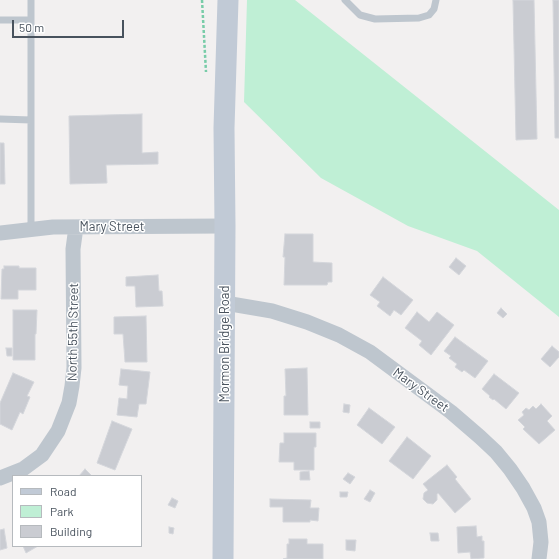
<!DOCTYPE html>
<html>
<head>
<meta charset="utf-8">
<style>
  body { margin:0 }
  #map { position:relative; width:559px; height:559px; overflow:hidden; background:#f2f0f0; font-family:Barlow,sans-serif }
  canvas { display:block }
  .legend { position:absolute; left:12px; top:475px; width:130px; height:72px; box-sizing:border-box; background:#fff; border:1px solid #b6babe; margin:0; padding:5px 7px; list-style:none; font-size:12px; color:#48525d }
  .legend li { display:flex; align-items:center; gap:8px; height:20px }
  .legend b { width:20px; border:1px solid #b6babe }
  .scale { position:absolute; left:12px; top:20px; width:112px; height:18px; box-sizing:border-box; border:2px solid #48525d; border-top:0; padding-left:5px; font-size:12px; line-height:14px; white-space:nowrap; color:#48525d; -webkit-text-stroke:3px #fff; paint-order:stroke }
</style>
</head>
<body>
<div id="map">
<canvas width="559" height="559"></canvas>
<ul class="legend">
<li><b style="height:5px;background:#c1cad6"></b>Road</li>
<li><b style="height:11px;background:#bfefd5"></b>Park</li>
<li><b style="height:11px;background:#caccd2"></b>Building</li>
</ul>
<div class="scale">50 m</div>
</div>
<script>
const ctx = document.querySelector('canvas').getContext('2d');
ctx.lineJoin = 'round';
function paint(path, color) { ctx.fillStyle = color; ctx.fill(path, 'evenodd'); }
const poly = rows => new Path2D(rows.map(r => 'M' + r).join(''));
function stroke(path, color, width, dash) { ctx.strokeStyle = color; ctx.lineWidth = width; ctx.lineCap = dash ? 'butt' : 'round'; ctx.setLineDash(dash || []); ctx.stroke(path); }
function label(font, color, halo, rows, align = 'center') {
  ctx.font = font + ' Barlow,sans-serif'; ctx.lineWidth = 3; ctx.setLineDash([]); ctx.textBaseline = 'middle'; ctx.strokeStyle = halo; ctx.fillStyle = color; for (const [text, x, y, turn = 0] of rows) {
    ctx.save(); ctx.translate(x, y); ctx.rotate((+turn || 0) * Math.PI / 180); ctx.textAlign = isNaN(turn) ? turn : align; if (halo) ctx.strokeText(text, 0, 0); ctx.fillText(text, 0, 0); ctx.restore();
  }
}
const green = poly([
  [247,0,295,0,559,210,559,317,477,251,408,226,321,178,244,102]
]);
const building = poly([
  [513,0,534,0,537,139,516,140,513,0],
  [553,0,559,0,559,138,555,138,553,0],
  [142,114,142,153,158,152,158,164,106,165,107,183,70,184,69,116,142,114],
  [0,143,4,143,5,184,0,184,0,143],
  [285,234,313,234,313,262,332,263,332,282,328,282,327,285,284,285,285,257,283,257,285,234],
  [456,258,466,266,459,275,449,267,456,258],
  [4,266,19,266,19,268,36,268,36,290,18,290,18,299,1,299,2,269,4,269,4,266],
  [158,275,159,291,162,291,163,306,136,307,135,286,126,286,126,277,158,275],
  [383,277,413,300,401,315,394,310,390,316,377,306,380,302,370,295,383,277],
  [501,308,507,314,503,318,497,313,501,308],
  [13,310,37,310,36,334,35,334,35,360,13,360,13,310],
  [417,312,429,322,437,312,454,325,431,355,419,345,422,341,405,328,417,312],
  [146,316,147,362,125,362,123,334,114,334,114,317,146,316],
  [455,337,488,361,475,378,464,370,462,372,455,367,457,364,449,358,451,356,444,351,455,337],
  [552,346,559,352,559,357,550,367,541,359,552,346],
  [6,348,12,348,12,356,7,356,6,348],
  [307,368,308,415,284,415,284,396,286,396,285,369,307,368],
  [121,369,150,372,146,404,139,404,137,417,117,415,119,398,127,399,128,386,119,385,121,369],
  [13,373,34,382,27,396,30,397,23,414,20,412,12,430,0,424,0,403,13,373],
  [494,374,519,393,506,409,494,399,493,400,489,397,490,396,482,389,494,374],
  [344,404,350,405,349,413,343,412,344,404],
  [541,404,552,416,547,421,555,430,539,444,523,429,525,427,518,420,524,415,522,412,526,408,529,410,533,406,536,409,541,404],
  [369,408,395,427,382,444,357,425,369,408],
  [112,421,132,429,115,470,97,463,112,421],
  [310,422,320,422,320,428,310,428,310,422],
  [284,433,316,433,316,447,314,447,314,470,294,470,294,462,279,462,280,443,284,443,284,433],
  [407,437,431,456,413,479,389,461,407,437],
  [447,465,457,477,455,479,471,499,455,513,438,493,437,494,437,500,433,504,427,503,423,499,424,493,428,490,423,484,447,465],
  [85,469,92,476,79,476,85,469],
  [309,471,310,480,300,480,300,472,309,471],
  [348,473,355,477,350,484,343,479,348,473],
  [370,490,375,493,370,502,364,499,370,490],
  [340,492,348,492,347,497,340,497,340,492],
  [172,498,178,501,175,508,168,505,172,498],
  [270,499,311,500,310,508,319,508,318,521,310,520,310,522,283,522,283,507,270,507,270,499],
  [476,526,477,537,482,536,482,541,484,541,484,558,471,559,470,552,458,553,457,527,476,526],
  [169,527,174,528,173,534,169,533,169,527],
  [4,529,7,548,0,550,0,530,4,529],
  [430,533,438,533,439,541,431,541,430,533],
  [289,539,307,539,307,544,323,544,323,559,283,559,287,558,287,544,289,544,289,539],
  [346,540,356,540,355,551,346,550,346,540],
  [23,546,38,546,26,553,23,546]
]);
const path = poly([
  [202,0,206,72]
]);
const service = poly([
  [31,0,31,229],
  [345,0,360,15,375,19,419,18,429,15,434,9,436,0],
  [0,20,31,20],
  [0,119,31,120]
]);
const minor = poly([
  [0,233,53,227,225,226],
  [225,303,272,311,307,322,339,335,370,352,451,412,480,437,496,452,510,469,523,488,534,508,539,522,541,542,539,559],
  [0,478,23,469,42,455,58,431,69,403,72,386,74,368,73,249,76,227]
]);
const secondary = poly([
  [223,559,225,226,224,128,228,0]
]);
const streetNames = [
  ["Mary Street",112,227],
  ["North 55th Street",73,332,-89],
  ["Mormon Bridge Road",225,344,-90],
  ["Mary Street",421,390,36]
];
paint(green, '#bfefd5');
paint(building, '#caccd2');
stroke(building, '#d4d6db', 1);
stroke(path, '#78cca8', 2.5, [3, 2]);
stroke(service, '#bec6ce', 7);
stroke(minor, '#bec6ce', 15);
stroke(secondary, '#c1cad6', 21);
label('13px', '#48525d', '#fff', streetNames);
</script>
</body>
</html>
